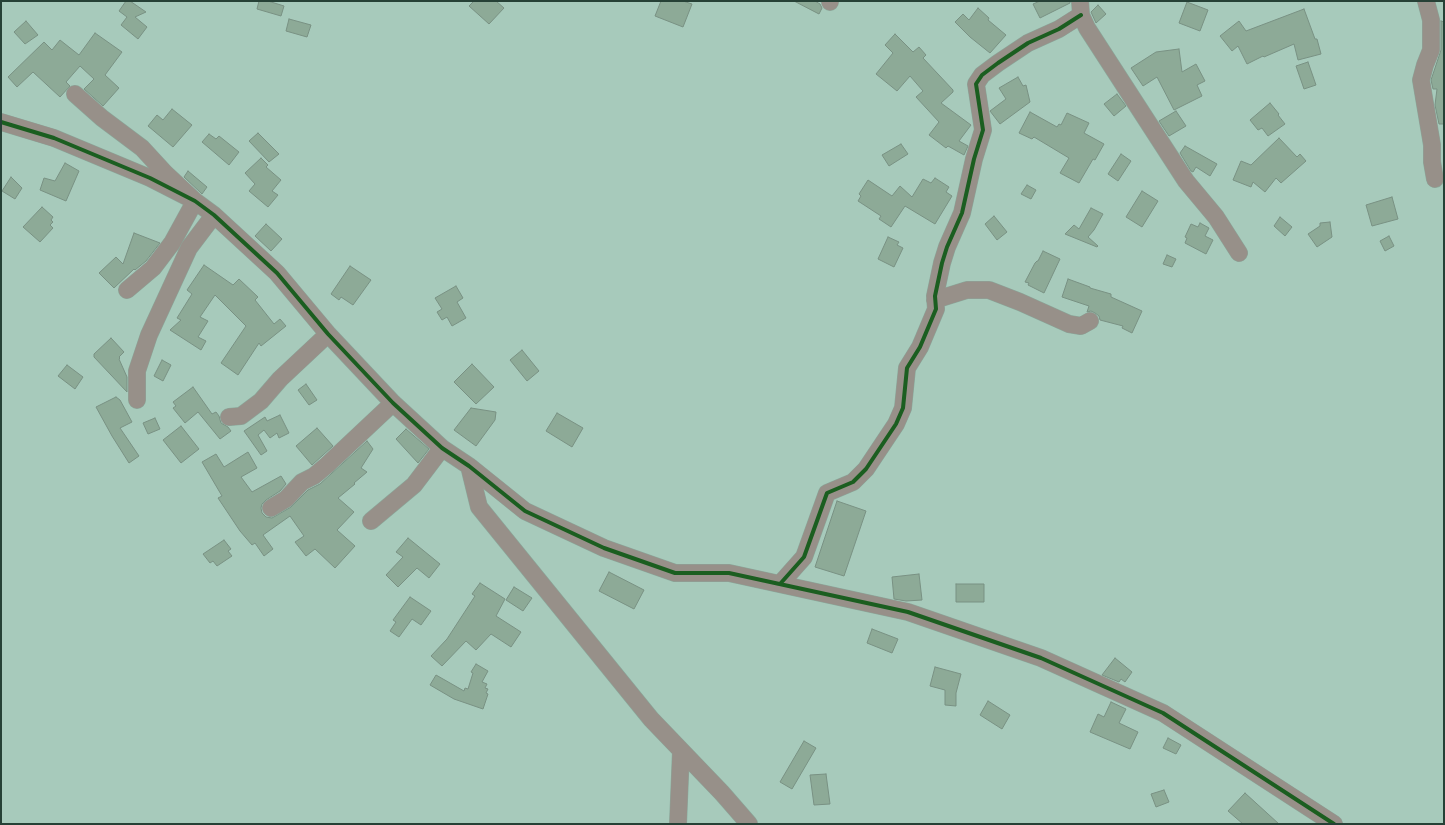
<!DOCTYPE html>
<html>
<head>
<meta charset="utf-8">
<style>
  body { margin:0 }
  #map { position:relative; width:1445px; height:825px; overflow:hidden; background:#a7cabb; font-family:"PT Sans",sans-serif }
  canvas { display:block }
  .frame { position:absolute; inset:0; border:2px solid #264136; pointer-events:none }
</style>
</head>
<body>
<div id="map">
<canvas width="1445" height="825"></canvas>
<div class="frame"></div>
</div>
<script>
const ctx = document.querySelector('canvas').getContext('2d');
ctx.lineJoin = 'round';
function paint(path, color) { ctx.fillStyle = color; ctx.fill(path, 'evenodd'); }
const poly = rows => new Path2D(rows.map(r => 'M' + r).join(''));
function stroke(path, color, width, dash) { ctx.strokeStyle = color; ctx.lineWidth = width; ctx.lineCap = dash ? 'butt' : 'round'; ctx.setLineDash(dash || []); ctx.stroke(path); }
const building = poly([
  [126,1,130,1,146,12,135,17,147,27,138,39,121,25,127,17,119,11,126,1],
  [259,1,268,1,284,6,281,16,257,9,259,1],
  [474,1,496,1,504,8,489,24,469,6,474,1],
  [661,1,683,1,692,4,683,27,655,16,661,1],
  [794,1,815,1,820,4,822,8,819,14,794,1],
  [1040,1,1070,1,1070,3,1040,18,1033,4,1040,1],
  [1187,2,1208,10,1200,31,1179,23,1187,2],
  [1098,5,1106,14,1096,23,1091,12,1098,5],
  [978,8,989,18,988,20,1006,35,990,53,970,37,955,22,963,14,969,20,978,8],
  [1304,9,1315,39,1317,39,1321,54,1298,60,1294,44,1264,57,1263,56,1247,64,1238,46,1232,51,1220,36,1239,21,1246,31,1304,9],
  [289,19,311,25,307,37,286,31,289,19],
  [26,21,38,35,25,44,14,32,26,21],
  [1441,21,1444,22,1444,124,1439,124,1435,105,1437,89,1433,89,1431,80,1441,50,1441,21],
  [95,33,122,52,105,75,119,88,103,106,84,89,94,79,80,66,66,82,70,86,60,97,33,72,17,87,8,77,44,42,52,50,60,40,79,55,95,33],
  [895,34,913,52,919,47,926,55,923,58,953,90,953,92,941,103,971,125,959,141,968,146,964,155,948,146,946,148,929,135,939,122,916,97,923,91,910,76,897,91,876,74,893,53,885,45,895,34],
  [1179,49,1182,72,1196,64,1205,81,1197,85,1202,96,1174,110,1157,77,1143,86,1131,68,1156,52,1179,49],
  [1308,62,1316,85,1304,89,1296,66,1308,62],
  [1018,77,1023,86,1026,85,1030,102,1000,124,990,111,1006,99,999,88,1018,77],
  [1117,94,1126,106,1114,116,1104,104,1117,94],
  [1270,103,1279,114,1278,115,1285,124,1268,136,1262,128,1258,130,1250,120,1270,103],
  [172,109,192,125,173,147,148,126,157,115,163,120,172,109],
  [1176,111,1186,126,1169,136,1159,121,1176,111],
  [1030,112,1057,127,1059,124,1061,125,1067,113,1089,123,1084,133,1104,144,1095,160,1093,159,1079,183,1060,173,1069,158,1034,137,1032,139,1019,133,1030,112],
  [258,133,279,154,269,162,249,141,258,133],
  [209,134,216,139,219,136,239,152,229,165,202,142,209,134],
  [1279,138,1297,157,1300,154,1306,161,1281,183,1276,178,1265,192,1253,182,1251,187,1233,180,1241,161,1251,165,1279,138],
  [901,144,908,154,889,166,882,155,901,144],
  [1185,146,1217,164,1210,176,1196,167,1193,172,1191,171,1180,153,1185,146],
  [1121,154,1131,161,1118,181,1108,174,1121,154],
  [261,158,268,165,266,167,281,180,272,191,278,195,268,207,249,191,255,184,245,173,261,158],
  [65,163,79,171,66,201,40,190,44,178,55,181,65,163],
  [188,171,207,187,202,194,184,177,188,171],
  [11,177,22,188,15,199,2,191,11,177],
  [935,178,949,187,946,192,952,196,935,224,905,206,891,227,879,219,881,216,858,201,861,196,859,194,868,180,892,196,900,186,912,197,923,179,931,183,935,178],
  [1027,185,1036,190,1031,199,1021,194,1027,185],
  [1142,191,1158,201,1142,227,1126,217,1142,191],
  [1392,197,1398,219,1372,226,1366,205,1392,197],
  [42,207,53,217,51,220,53,222,50,225,53,228,40,242,23,227,42,207],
  [1091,208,1103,214,1094,230,1088,237,1098,246,1097,247,1065,234,1074,225,1079,229,1091,208],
  [994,216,1007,232,997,240,985,224,994,216],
  [1280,217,1292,227,1285,236,1274,226,1280,217],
  [1330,222,1332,237,1317,247,1308,234,1320,226,1320,223,1330,222],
  [1200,223,1209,228,1205,236,1213,240,1206,254,1185,243,1187,238,1185,237,1191,224,1198,227,1200,223],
  [266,224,282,239,271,251,255,236,266,224],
  [134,233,160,243,146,261,135,270,134,269,114,288,99,273,116,257,123,264,134,233],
  [1389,236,1394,246,1385,251,1380,241,1389,236],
  [888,237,899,242,897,245,903,248,894,267,878,259,888,237],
  [1043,251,1060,259,1044,293,1028,285,1029,283,1025,282,1035,263,1037,261,1038,261,1043,251],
  [1167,255,1176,259,1172,267,1163,264,1167,255],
  [204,265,233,285,239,279,258,297,255,300,274,324,280,319,286,326,261,346,259,343,238,375,221,363,246,326,215,295,200,317,208,321,198,337,206,341,201,350,170,330,181,320,177,318,192,294,187,290,204,265],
  [350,266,371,280,353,305,341,297,339,300,331,294,350,266],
  [1068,279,1090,287,1090,288,1111,294,1111,297,1142,311,1132,333,1122,328,1123,326,1100,320,1099,316,1095,313,1091,311,1087,312,1089,306,1062,297,1068,279],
  [456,286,463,298,457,302,466,318,452,326,447,317,442,320,437,312,442,309,435,298,456,286],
  [111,338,124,352,119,357,120,358,119,359,127,377,127,392,94,357,94,354,111,338],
  [522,350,539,371,527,381,510,360,522,350],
  [162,360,171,365,163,381,154,376,162,360],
  [472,364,494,387,476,404,454,382,472,364],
  [67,365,83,377,75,389,58,376,67,365],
  [306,384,317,400,309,405,298,390,306,384],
  [193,387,212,414,216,412,219,416,221,423,228,427,231,431,220,439,198,412,185,423,173,408,176,406,173,402,193,387],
  [116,397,120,400,132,422,120,428,139,456,129,463,112,436,96,407,116,397],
  [471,408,496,412,495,420,476,446,454,430,471,408],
  [557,413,583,428,572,447,546,431,557,413],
  [280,415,289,433,279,438,277,433,270,438,264,430,258,435,267,451,261,455,244,431,265,417,267,421,280,415],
  [155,418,160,429,148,434,143,423,155,418],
  [181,426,199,449,181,463,163,440,181,426],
  [317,428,333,446,312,465,296,446,317,428],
  [406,429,429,449,418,463,396,439,406,429],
  [367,441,373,449,361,468,367,472,354,483,355,484,338,498,354,512,337,530,355,546,335,568,315,549,306,556,295,542,304,536,290,516,263,535,273,549,264,556,255,543,252,545,240,531,218,498,222,496,202,462,216,454,224,467,248,452,257,468,241,477,252,492,281,476,286,484,280,491,266,500,262,504,261,508,262,513,266,517,272,518,291,507,308,490,320,484,367,441],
  [837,501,866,511,844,576,815,567,837,501],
  [408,538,440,564,429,578,417,568,398,587,386,575,403,557,396,552,408,538],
  [224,540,231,549,228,551,232,556,217,566,213,561,210,563,203,554,224,540],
  [609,572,644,590,634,609,599,591,609,572],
  [919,574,922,600,906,601,894,599,892,577,919,574],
  [480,583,505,599,496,616,521,632,511,647,491,634,476,650,466,641,442,666,431,656,447,639,475,596,472,594,480,583],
  [956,584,984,584,984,602,956,602,956,584],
  [514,587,532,598,523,611,506,600,514,587],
  [410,597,431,611,421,625,412,619,399,637,390,631,396,622,393,620,410,597],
  [872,629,898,639,892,653,867,643,872,629],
  [1115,658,1132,672,1125,682,1121,679,1119,682,1102,675,1115,658],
  [476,664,488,671,482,682,487,684,485,688,488,689,486,693,488,694,483,709,454,699,430,685,436,675,464,691,465,688,468,689,473,673,471,672,476,664],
  [935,667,961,674,956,693,956,706,945,705,945,690,930,686,935,667],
  [988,701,1010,715,1002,729,980,715,988,701],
  [1111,702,1126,709,1119,723,1138,732,1130,749,1090,732,1098,714,1104,717,1111,702],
  [1168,738,1181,745,1176,754,1163,748,1168,738],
  [804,741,816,748,792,789,780,782,804,741],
  [826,774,830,804,814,805,810,775,826,774],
  [1164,790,1169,802,1156,807,1151,794,1164,790],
  [1245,793,1279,824,1243,824,1228,811,1245,793]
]);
const minor = poly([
  [1080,1,1081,15,1087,28,1186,181,1216,217,1239,253],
  [1426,1,1431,20,1431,50,1425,65,1421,80,1432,145,1432,162,1435,179],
  [830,2,830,1],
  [75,94,102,118,142,148,165,173,195,201,172,243,153,268,127,290],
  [1,122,54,138,150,178,195,201,214,215,277,273,328,334,393,403,442,448,469,466,525,511,604,548,675,573,729,573,908,612,1041,658,1163,713,1334,824],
  [935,300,967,290,989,290,1020,302,1069,324,1081,326,1090,321],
  [137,400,137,371,149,335,189,248,214,215],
  [229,417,241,416,261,401,280,379,328,334],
  [469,466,479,507,651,719,722,793,749,824],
  [271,508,286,499,302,482,314,476,327,465,393,403],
  [371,521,414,485,442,448],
  [780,584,804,557,827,493,853,482,866,469,896,424,903,408,907,368,920,347,936,309,935,296,942,263,947,247,962,213,974,159,983,130,976,84,982,75,998,63,1028,43,1059,29,1081,15],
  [678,824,681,751]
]);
const cycleway = poly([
  [1,122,54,138,150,178,195,201,214,215,277,273,328,334,393,403,442,448,469,466,525,511,604,548,675,573,729,573,908,612,1041,658,1163,713,1334,824],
  [780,584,804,557,827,493,853,482,866,469,896,424,903,408,907,368,920,347,936,309,935,296,942,263,947,247,962,213,974,159,983,130,976,84,982,75,998,63,1028,43,1059,29,1081,15]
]);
paint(building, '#8daa97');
stroke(building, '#799183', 1);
stroke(minor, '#8aa79a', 18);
stroke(minor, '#979089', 17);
stroke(cycleway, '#1b5e20', 4);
</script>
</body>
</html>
